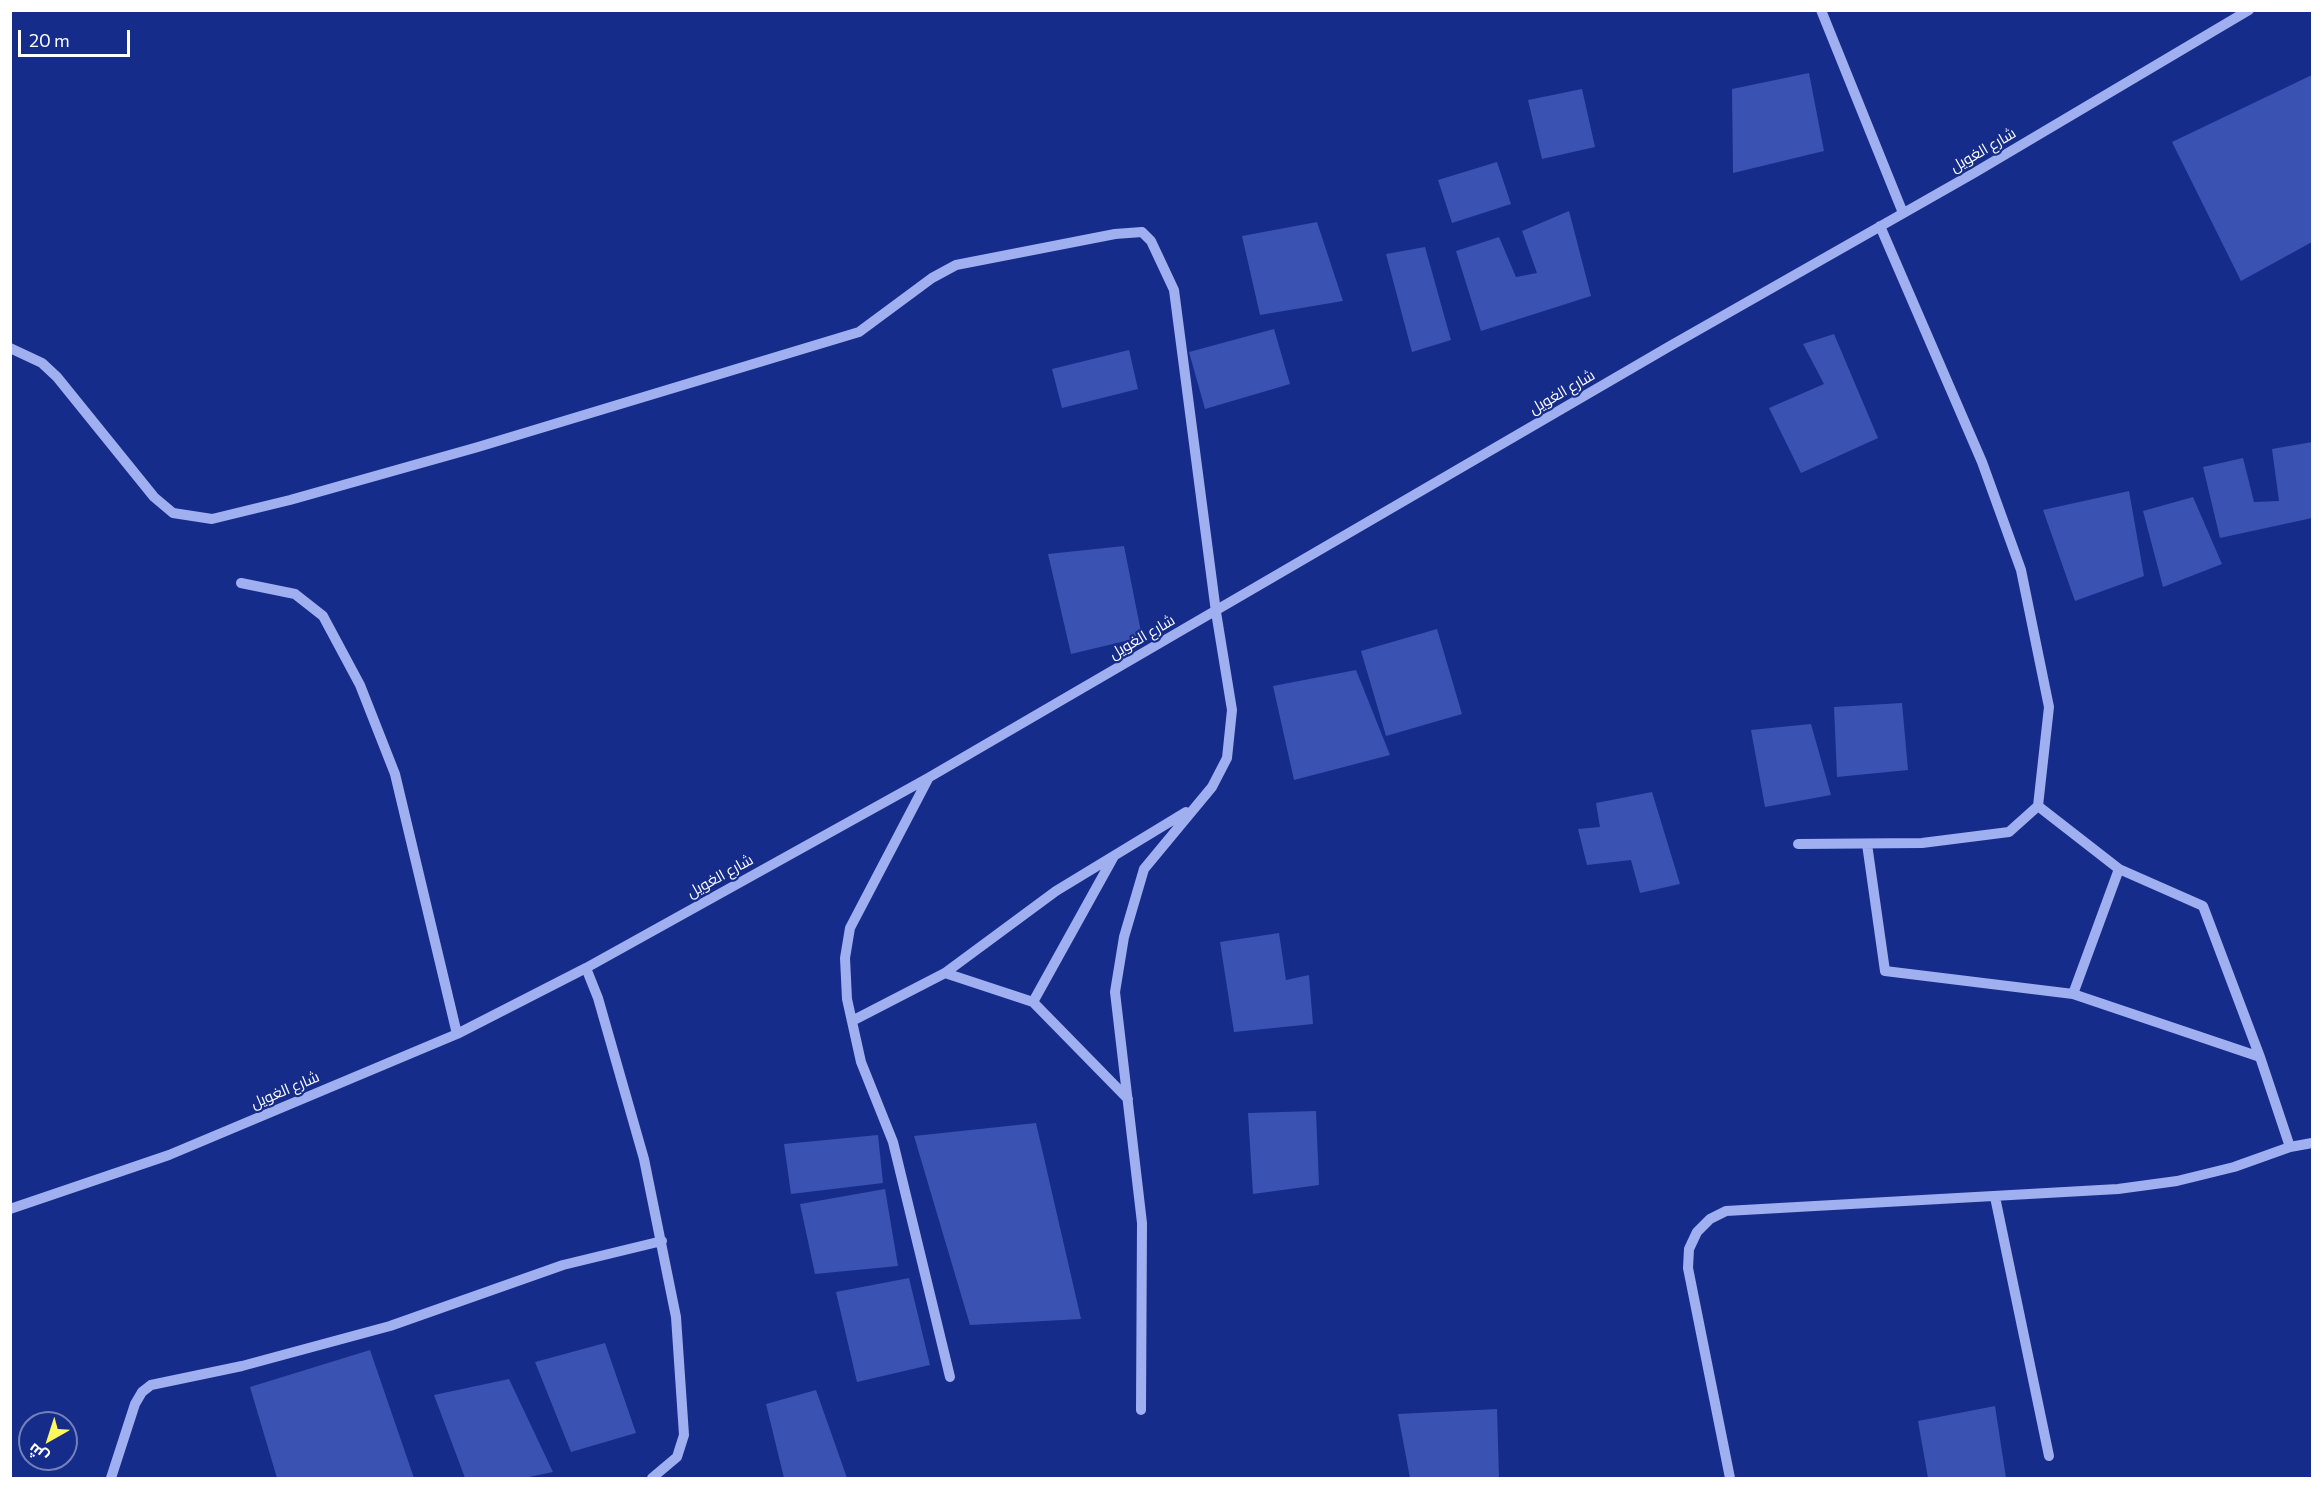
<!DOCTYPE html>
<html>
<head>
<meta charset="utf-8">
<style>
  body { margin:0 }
  #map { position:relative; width:2323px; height:1489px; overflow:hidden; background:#162c8a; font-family:Commissioner,Cairo,sans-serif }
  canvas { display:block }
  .frame { position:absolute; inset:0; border:12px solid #fff; pointer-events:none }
  .north { position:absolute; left:18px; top:1411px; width:60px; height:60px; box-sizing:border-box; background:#162c8a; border:2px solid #7380b9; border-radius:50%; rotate:219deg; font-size:16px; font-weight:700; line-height:24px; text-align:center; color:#fff }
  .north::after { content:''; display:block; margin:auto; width:21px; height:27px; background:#fff85c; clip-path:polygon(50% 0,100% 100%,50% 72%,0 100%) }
  .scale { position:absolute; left:18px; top:30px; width:112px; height:27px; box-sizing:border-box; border:3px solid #fff; border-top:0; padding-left:8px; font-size:18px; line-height:21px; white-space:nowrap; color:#fff; -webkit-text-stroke:4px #162c8a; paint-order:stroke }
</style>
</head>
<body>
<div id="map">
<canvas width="2323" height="1489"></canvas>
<div class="frame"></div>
<div class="north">ش</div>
<div class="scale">20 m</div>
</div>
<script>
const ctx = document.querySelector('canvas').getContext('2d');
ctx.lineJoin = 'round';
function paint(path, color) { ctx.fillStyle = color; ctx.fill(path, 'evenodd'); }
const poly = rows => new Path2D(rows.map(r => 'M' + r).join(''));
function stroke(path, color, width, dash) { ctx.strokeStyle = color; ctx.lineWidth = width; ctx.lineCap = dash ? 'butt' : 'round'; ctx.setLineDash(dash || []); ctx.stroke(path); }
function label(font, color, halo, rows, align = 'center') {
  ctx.font = font + ' Commissioner,Cairo,sans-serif'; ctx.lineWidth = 4.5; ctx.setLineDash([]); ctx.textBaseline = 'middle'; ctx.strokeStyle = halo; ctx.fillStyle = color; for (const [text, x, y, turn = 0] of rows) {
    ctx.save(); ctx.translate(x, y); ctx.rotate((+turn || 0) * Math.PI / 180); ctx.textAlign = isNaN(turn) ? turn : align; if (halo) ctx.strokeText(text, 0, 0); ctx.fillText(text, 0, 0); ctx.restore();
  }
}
const building = poly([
  [1809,73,1824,151,1733,173,1732,89],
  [2312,75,2312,242,2241,281,2172,142],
  [1582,89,1595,147,1542,159,1528,100],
  [1497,162,1511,204,1452,223,1438,180],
  [1569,211,1591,296,1481,331,1456,251,1499,237,1516,277,1537,273,1522,231],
  [1317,222,1343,301,1260,315,1242,236],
  [1425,247,1451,340,1412,352,1386,254],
  [1274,329,1290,384,1205,409,1189,352],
  [1834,334,1878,438,1801,473,1769,408,1824,384,1803,344],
  [1129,350,1138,389,1062,408,1052,369],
  [2312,442,2312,518,2220,538,2203,467,2243,458,2254,502,2279,501,2272,449],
  [2129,491,2144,576,2075,601,2043,510],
  [2193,497,2222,564,2163,587,2143,511],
  [1124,546,1142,637,1071,654,1048,554],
  [1437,629,1462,714,1386,736,1361,651],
  [1356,670,1390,755,1294,780,1273,686],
  [1902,703,1908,770,1837,777,1834,707],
  [1811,724,1831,795,1765,807,1751,730],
  [1652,792,1680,884,1640,893,1631,860,1587,865,1578,829,1600,827,1596,803],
  [1279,933,1286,980,1309,975,1313,1024,1234,1032,1220,942],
  [1316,1111,1319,1185,1253,1194,1248,1113],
  [1036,1123,1081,1319,970,1325,914,1136],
  [878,1135,883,1183,791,1194,784,1144],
  [885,1189,898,1266,815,1274,800,1204],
  [909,1278,930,1365,857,1382,836,1292],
  [605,1343,636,1433,571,1452,535,1362],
  [370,1350,414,1478,277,1478,250,1387],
  [509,1379,553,1472,524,1478,465,1478,434,1395],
  [816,1390,847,1478,784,1478,766,1404],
  [1995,1406,2006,1478,1928,1478,1918,1421],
  [1497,1409,1499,1478,1410,1478,1398,1414]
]);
const minor = poly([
  [1821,10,1903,213],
  [10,348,42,363,57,377,154,497,173,513,212,519,290,500,478,447,859,332,932,278,956,265,1115,234,1142,232,1151,241,1174,290,1216,612,1232,710,1227,758,1212,787,1144,869,1124,937,1115,992,1142,1223,1141,1410],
  [241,583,295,594,323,616,360,685,395,774,457,1034],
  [928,779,850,928,845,958,847,999,861,1062,893,1142,950,1377],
  [2038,806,2119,869],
  [1798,844,1922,843,2009,832,2038,806,2049,707,2021,570,1982,462,1880,226],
  [1867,844,1885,971,2073,994,2260,1057,2290,1147],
  [586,968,598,998,644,1159,676,1317,684,1435,677,1457,652,1478],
  [945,973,1033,1002,1128,1099],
  [2073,994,2119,869,2203,906,2260,1057],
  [1033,1002,1114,856],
  [852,1021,945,973,1056,891,1186,812],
  [1995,1197,2049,1456],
  [10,1209,169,1155,457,1034,586,968,928,778,1670,346,1974,173,2249,10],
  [111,1478,135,1404,142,1392,151,1385,242,1366,390,1326,563,1265,662,1241],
  [1730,1478,1688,1268,1689,1249,1697,1232,1710,1219,1726,1211,2118,1189,2177,1181,2234,1167,2290,1147,2312,1143]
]);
const streetNames = [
  ["شارع الغويل",1983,150,-30],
  ["شارع الغويل",1562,392,-30],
  ["شارع الغويل",1142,637,-30],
  ["شارع الغويل",720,876,-29],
  ["شارع الغويل",285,1090,-23]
];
paint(building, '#3a52b2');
stroke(minor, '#9fafef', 10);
label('15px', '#fff', '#162c8a', streetNames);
</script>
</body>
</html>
